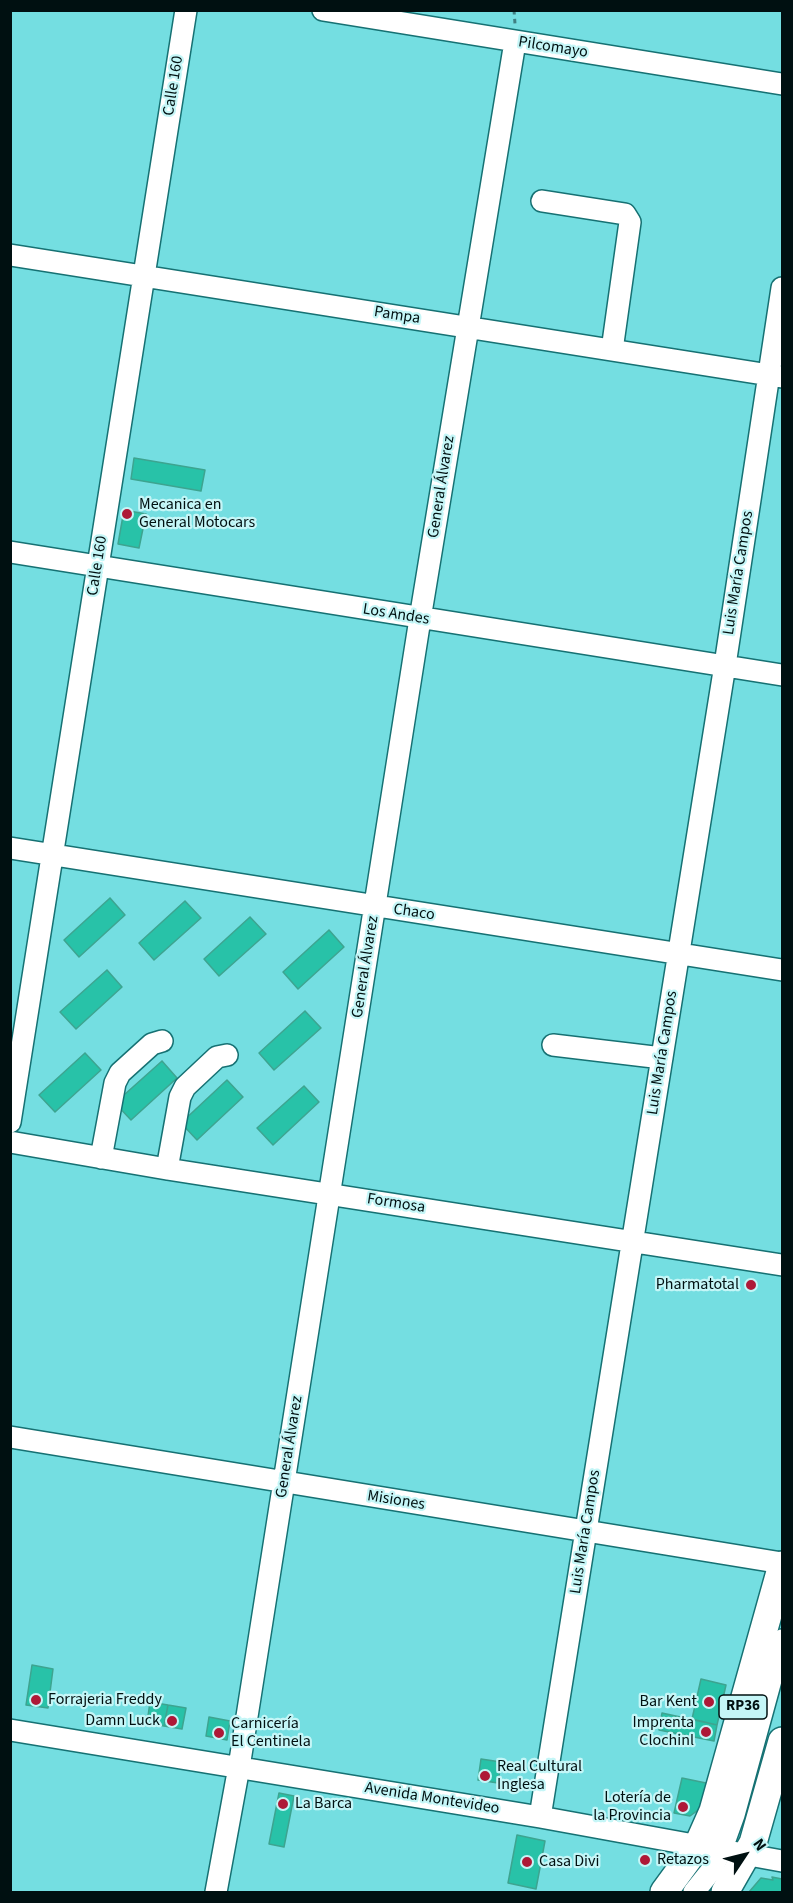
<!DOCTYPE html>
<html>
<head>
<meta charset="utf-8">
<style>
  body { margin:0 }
  #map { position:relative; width:793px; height:1903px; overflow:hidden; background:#74dee1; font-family:"Source Sans 3",sans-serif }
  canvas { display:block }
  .frame { position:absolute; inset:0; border:12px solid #001011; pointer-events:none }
  .north { position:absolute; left:715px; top:1825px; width:60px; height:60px; -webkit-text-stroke:4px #c5f6f7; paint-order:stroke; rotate:55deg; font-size:16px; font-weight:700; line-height:24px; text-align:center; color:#001011 }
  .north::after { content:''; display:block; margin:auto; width:21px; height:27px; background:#001011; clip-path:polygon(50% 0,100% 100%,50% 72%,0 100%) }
</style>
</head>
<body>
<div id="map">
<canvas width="793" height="1903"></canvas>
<div class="frame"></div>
<div class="north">N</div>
</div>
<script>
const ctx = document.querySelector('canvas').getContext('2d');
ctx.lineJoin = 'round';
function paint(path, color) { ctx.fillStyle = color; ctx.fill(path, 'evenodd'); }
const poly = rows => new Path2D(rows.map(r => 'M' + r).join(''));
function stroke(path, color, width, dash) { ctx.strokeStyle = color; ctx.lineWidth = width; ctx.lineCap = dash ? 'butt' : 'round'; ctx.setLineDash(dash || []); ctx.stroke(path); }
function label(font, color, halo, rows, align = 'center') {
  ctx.font = font + ' "Source Sans 3",sans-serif'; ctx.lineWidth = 4.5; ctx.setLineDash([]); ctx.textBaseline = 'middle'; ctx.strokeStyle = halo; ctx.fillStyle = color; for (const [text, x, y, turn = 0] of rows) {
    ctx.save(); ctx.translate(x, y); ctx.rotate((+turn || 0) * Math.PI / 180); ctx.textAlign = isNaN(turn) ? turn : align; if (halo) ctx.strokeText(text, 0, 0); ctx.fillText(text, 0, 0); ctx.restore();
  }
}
const building = poly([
  [134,458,205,470,201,491,131,479,134,458],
  [124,510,146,514,139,548,118,544,124,510],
  [110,898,125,915,79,957,64,940,110,898],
  [185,901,201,918,154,960,139,943,185,901],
  [250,917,266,934,219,976,204,959,250,917],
  [329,930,344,947,298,989,283,972,329,930],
  [107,970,122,987,76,1029,60,1012,107,970],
  [305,1011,321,1028,274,1070,259,1053,305,1011],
  [85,1053,101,1070,55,1112,39,1095,85,1053],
  [162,1061,177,1078,131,1120,115,1103,162,1061],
  [227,1080,243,1097,197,1140,181,1123,227,1080],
  [304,1086,319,1102,273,1145,257,1128,304,1086],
  [32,1665,53,1669,48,1708,26,1705,32,1665],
  [701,1679,726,1685,717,1725,692,1719,701,1679],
  [150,1702,168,1705,164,1726,147,1723,150,1702],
  [168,1705,186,1708,182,1729,164,1726,168,1705],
  [662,1713,717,1725,714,1741,659,1730,662,1713],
  [209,1717,230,1721,227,1740,206,1736,209,1717],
  [481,1759,501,1762,498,1783,478,1780,481,1759],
  [682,1778,706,1783,701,1808,690,1816,674,1813,682,1778],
  [279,1793,294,1796,284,1847,269,1844,279,1793],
  [517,1835,545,1841,536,1889,508,1883,517,1835],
  [772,1877,782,1879,782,1892,749,1892,761,1878,773,1880,772,1877]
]);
const path = poly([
  [514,10,515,24]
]);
const minor = poly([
  [323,10,782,84],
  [542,201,625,214,630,222,612,350],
  [10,255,782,377],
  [10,552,782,675],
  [10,848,782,970],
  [553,1045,662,1058],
  [10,1122,186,10],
  [10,1142,167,1169,782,1265],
  [101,1158,115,1083,120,1073,152,1044,162,1041],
  [167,1169,180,1097,185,1087,217,1057,227,1055],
  [10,1437,782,1563],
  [10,1730,540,1817,782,1861],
  [540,1817,725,665,782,288],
  [216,1892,239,1767,420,619,515,42],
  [694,1892,710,1872,721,1851,734,1815,782,1640]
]);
const major = poly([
  [664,1892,697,1847,713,1811,782,1565],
  [725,1892,753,1843,782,1741]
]);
const markers = [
  [127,514,6,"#ae1937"],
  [751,1285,6,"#ae1937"],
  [36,1700,6,"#ae1937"],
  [709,1702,6,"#ae1937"],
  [172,1721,6,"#ae1937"],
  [706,1732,6,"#ae1937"],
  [219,1733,6,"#ae1937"],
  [485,1776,6,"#ae1937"],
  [283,1804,6,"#ae1937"],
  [683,1807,6,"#ae1937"],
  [645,1860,6,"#ae1937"],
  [527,1862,6,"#ae1937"]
];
const shields = [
  [743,1707,48]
];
const shieldNames = [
  ["RP36",743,1707]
];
const streetNames = [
  ["Pilcomayo",553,48,9],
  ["Calle 160",174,86,-81],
  ["Pampa",397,316,9],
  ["General Álvarez",442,487,-81],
  ["Calle 160",98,566,-81],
  ["Luis María Campos",739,573,-81],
  ["Los Andes",396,615,9],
  ["Chaco",414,913,8],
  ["General Álvarez",366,967,-81],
  ["Luis María Campos",663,1053,-81],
  ["Formosa",396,1204,9],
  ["General Álvarez",290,1447,-81],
  ["Misiones",396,1501,9],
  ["Luis María Campos",586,1532,-81],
  ["Avenida Montevideo",432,1799,9]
];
const poiNames = [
  ["Mecanica en",139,505],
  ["General Motocars",139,523],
  ["Pharmatotal",739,1285,"right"],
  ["Forrajeria Freddy",48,1700],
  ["Bar Kent",697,1702,"right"],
  ["Damn Luck",160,1721,"right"],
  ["Imprenta",694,1723,"right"],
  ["Clochinl",694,1741,"right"],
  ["Carnicería",231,1724],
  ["El Centinela",231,1742],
  ["Real Cultural",497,1767],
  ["Inglesa",497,1785],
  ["Lotería de",671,1798,"right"],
  ["la Provincia",671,1816,"right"],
  ["La Barca",295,1804],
  ["Retazos",657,1860],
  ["Casa Divi",539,1862]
];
paint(building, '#28c2a8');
stroke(building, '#3da490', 1.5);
stroke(minor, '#167173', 24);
stroke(major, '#167173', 30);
stroke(path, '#3f7f82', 3, [4.5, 4.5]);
stroke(minor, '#fff', 21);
stroke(major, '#fff', 27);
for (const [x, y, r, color] of markers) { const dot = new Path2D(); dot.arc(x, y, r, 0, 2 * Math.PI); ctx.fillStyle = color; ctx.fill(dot); stroke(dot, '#c5f6f7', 2); }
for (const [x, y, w] of shields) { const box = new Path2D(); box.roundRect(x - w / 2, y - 12, w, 24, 4.5); ctx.fillStyle = '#c5f6f7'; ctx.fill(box); stroke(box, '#001011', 1.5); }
label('bold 15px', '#001011', null, shieldNames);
label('16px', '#001011', '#c5f6f7', streetNames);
label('16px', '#001011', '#c5f6f7', poiNames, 'left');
</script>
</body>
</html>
